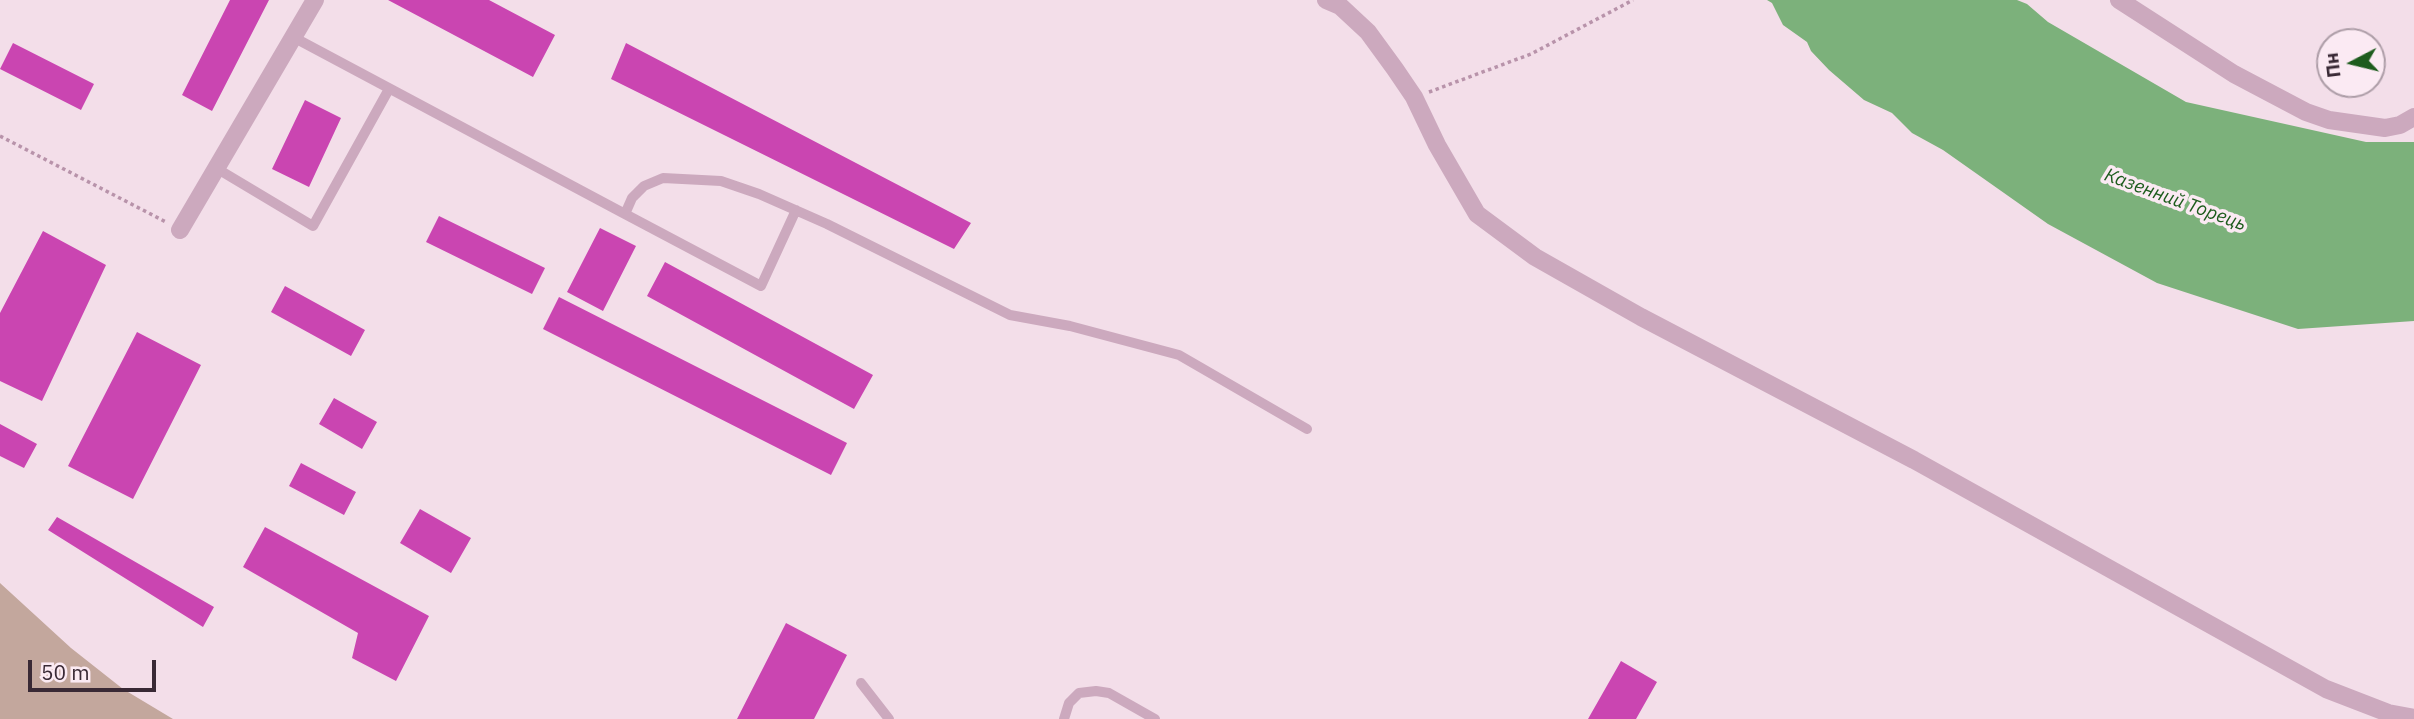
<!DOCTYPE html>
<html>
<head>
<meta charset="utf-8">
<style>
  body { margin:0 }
  #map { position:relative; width:2414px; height:719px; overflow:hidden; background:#f3dee9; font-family:"IBM Plex Sans",sans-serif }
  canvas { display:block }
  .north { position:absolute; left:2316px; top:28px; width:70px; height:70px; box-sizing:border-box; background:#fbeaf3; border:2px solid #ad9da7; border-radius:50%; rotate:263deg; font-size:19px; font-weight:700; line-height:28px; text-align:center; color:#392935 }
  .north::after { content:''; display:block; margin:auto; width:24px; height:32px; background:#1d5c1d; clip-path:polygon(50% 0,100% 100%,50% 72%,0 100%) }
  .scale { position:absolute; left:28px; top:660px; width:128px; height:32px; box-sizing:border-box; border:4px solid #392935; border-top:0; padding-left:9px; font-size:21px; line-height:24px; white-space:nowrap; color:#392935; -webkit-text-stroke:5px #fbeaf3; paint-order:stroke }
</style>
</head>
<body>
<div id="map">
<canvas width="2414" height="719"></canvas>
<div class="north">Пн</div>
<div class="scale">50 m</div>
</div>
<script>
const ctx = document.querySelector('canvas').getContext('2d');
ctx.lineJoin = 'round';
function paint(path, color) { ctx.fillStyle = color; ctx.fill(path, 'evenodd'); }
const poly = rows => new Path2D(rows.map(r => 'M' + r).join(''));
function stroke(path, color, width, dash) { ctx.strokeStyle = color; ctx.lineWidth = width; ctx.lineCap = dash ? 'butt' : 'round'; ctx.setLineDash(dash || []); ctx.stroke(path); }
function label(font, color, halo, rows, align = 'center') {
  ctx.font = font + ' "IBM Plex Sans",sans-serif'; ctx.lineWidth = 7; ctx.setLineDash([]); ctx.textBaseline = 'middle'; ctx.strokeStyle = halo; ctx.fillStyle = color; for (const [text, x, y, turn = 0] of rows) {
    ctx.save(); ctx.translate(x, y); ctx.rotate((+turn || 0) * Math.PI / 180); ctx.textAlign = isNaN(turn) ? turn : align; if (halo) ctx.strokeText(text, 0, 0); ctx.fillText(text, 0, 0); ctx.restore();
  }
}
const green = poly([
  [0,583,71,648,123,689,173,719,0,719]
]);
const water = poly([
  [1767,0,2017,0,2027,4,2048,22,2186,102,2366,142,2414,142,2414,321,2298,329,2157,283,2048,224,1943,150,1912,133,1892,113,1864,100,1829,70,1811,51,1807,42,1783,25,1772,3]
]);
const building = poly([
  [230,0,269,0,212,111,182,95],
  [388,0,489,0,555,35,533,77],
  [13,43,94,84,81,110,0,69],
  [626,43,971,223,954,249,611,79],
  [305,100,341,118,309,187,272,169],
  [439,216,545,268,532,294,426,242],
  [600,228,636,246,603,311,567,292],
  [43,231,106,265,42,401,0,381,0,313],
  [665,262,873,375,854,409,647,296],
  [285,286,365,330,351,356,271,312],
  [559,297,847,443,831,475,543,329],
  [137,332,201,365,133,499,68,466],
  [334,398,377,422,362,449,319,424],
  [0,424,37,444,24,468,0,456],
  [301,463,356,492,344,515,289,486],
  [420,509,471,538,451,573,400,543],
  [57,517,214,607,203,627,48,530],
  [265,527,429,616,396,681,352,658,358,633,243,567],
  [786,623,847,655,814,719,737,719],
  [1621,661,1657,682,1636,719,1588,719]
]);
const path = poly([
  [1429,92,1531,54,1633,0],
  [0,136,166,222]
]);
const service = poly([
  [293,37,625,214,632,198,644,186,663,178,721,181,759,194,827,224,1010,315,1070,326,1179,355,1307,429],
  [216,168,313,226,389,89],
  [625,214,761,286,796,210],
  [861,683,889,719],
  [1064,719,1069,703,1079,693,1096,691,1109,693,1155,719]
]);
const minor = poly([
  [1326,0,1340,6,1368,32,1395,69,1414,97,1437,145,1477,214,1535,257,1641,317,1914,460,2326,689,2388,713,2414,718],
  [2119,0,2234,74,2306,112,2329,120,2385,128,2400,125,2414,117],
  [180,230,315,0]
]);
const waterNames = [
  ["Казенний Торець",2175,200,20]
];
paint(green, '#c3a79d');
paint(water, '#7cb17b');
paint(building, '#ca45b1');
stroke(path, '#b893aa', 3.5, [3.5, 3.5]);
stroke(service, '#cca9be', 10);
stroke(minor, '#cca9be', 18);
label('italic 19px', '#1d5c1d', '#fbeaf3', waterNames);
</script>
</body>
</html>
